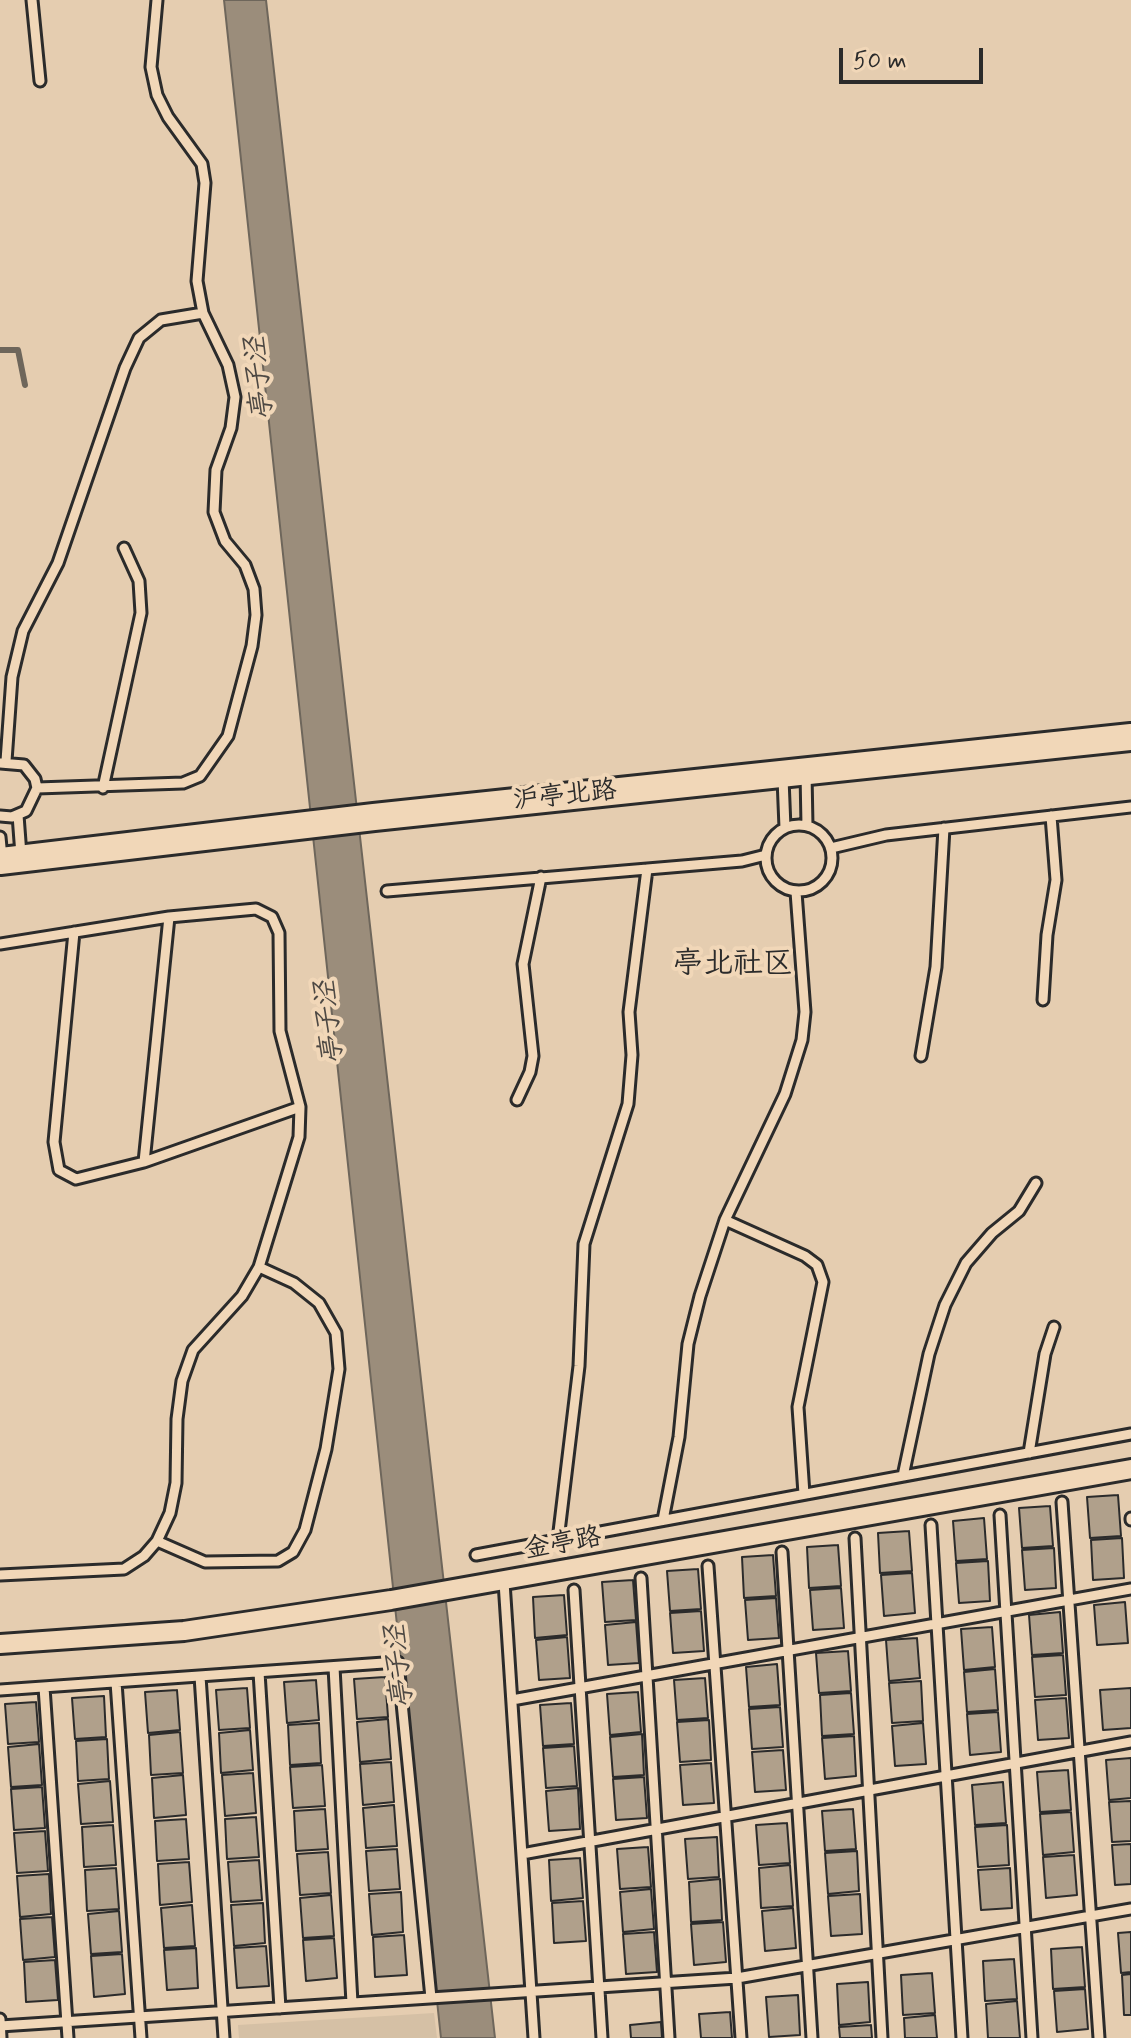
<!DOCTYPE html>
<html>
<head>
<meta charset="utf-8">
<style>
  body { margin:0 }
  #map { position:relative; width:1131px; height:2038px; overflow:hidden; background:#e5cdb0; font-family:Mynerve,sans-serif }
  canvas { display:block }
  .scale { position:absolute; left:839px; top:48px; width:144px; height:36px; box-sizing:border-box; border:4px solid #2b2b2b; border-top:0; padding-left:10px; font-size:24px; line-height:28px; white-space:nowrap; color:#2b2b2b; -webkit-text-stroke:6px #f1d7b8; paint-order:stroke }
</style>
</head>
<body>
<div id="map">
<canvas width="1131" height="2038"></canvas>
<div class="scale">50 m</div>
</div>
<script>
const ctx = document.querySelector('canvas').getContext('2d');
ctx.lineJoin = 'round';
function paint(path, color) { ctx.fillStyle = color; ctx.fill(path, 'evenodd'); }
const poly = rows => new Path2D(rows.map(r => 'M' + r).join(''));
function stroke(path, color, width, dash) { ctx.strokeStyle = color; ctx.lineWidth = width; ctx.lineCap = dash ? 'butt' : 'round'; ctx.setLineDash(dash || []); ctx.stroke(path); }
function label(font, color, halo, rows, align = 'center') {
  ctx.font = font + ' Mynerve,"LXGW WenKai TC",sans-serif'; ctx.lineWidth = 8; ctx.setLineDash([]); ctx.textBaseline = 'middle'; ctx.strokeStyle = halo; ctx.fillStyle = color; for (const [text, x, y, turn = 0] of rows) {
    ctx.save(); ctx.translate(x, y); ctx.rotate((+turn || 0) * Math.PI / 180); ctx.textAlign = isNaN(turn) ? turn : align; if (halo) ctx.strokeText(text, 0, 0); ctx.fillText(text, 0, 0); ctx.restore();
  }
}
const built = poly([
  [434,2013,437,2038,239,2038,238,2025]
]);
const water = poly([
  [224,0,266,0,495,2038,441,2038,224,0]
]);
const stream = poly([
  [0,350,18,350,25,385]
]);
const building = poly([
  [1118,1495,1121,1536,1090,1538,1087,1497,1118,1495],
  [1050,1506,1053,1546,1022,1548,1019,1508,1050,1506],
  [984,1518,987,1559,956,1561,953,1521,984,1518],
  [909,1531,912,1571,880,1573,878,1533,909,1531],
  [1122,1538,1124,1578,1093,1580,1091,1540,1122,1538],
  [838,1545,841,1586,809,1588,807,1547,838,1545],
  [1054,1548,1056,1588,1025,1590,1022,1550,1054,1548],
  [773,1555,776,1596,744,1598,742,1557,773,1555],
  [988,1561,990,1601,959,1603,956,1563,988,1561],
  [698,1569,701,1609,670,1611,667,1571,698,1569],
  [912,1573,915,1613,884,1616,881,1575,912,1573],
  [633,1580,636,1620,605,1622,602,1582,633,1580],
  [841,1588,844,1628,813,1630,810,1590,841,1588],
  [564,1595,567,1635,535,1638,533,1597,564,1595],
  [776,1598,779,1638,748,1640,745,1600,776,1598],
  [1125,1602,1128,1643,1097,1645,1094,1605,1125,1602],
  [701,1611,704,1651,673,1653,670,1613,701,1611],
  [1060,1612,1063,1653,1032,1655,1029,1615,1060,1612],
  [636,1622,639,1663,608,1665,605,1625,636,1622],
  [992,1627,995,1667,964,1670,961,1629,992,1627],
  [567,1637,570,1678,539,1680,536,1640,567,1637],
  [917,1638,920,1678,889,1681,886,1640,917,1638],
  [848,1651,851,1691,819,1693,816,1653,848,1651],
  [1063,1655,1066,1695,1035,1697,1032,1657,1063,1655],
  [777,1664,780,1705,749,1707,746,1667,777,1664],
  [995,1669,998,1710,967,1712,964,1672,995,1669],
  [385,1677,388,1717,357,1719,354,1679,385,1677],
  [705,1678,708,1718,677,1720,674,1680,705,1678],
  [316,1680,319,1720,287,1723,284,1682,316,1680],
  [921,1681,923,1721,892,1723,889,1683,921,1681],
  [247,1688,250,1728,219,1730,216,1690,247,1688],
  [1131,1688,1131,1728,1103,1730,1100,1690,1131,1688],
  [177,1690,180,1730,148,1733,145,1692,177,1690],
  [638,1692,641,1732,610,1735,607,1694,638,1692],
  [851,1693,854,1734,822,1736,820,1695,851,1693],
  [104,1696,106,1737,75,1739,72,1698,104,1696],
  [1066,1698,1069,1738,1038,1740,1035,1700,1066,1698],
  [36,1702,39,1742,8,1744,5,1704,36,1702],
  [571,1703,574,1744,543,1746,540,1705,571,1703],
  [780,1707,783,1747,752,1749,749,1709,780,1707],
  [998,1712,1001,1752,970,1755,967,1714,998,1712],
  [388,1719,391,1759,360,1762,357,1722,388,1719],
  [709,1720,711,1760,680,1762,677,1722,709,1720],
  [319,1723,321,1763,290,1765,288,1725,319,1723],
  [923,1723,926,1764,895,1766,892,1726,923,1723],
  [250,1730,253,1770,221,1773,219,1733,250,1730],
  [180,1732,183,1773,151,1775,149,1735,180,1732],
  [642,1734,644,1775,613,1777,610,1737,642,1734],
  [854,1736,856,1776,825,1779,822,1738,854,1736],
  [107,1739,109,1779,78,1781,76,1741,107,1739],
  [39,1744,42,1785,11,1787,8,1747,39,1744],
  [574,1746,577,1786,546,1788,543,1748,574,1746],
  [783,1750,786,1790,755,1792,752,1752,783,1750],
  [1131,1758,1131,1798,1109,1800,1106,1760,1131,1758],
  [391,1762,394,1802,363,1805,360,1764,391,1762],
  [711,1763,714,1803,683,1805,680,1765,711,1763],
  [322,1765,325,1806,293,1808,290,1767,322,1765],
  [1068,1770,1071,1810,1040,1812,1037,1772,1068,1770],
  [253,1773,256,1813,225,1816,222,1775,253,1773],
  [183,1775,186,1815,154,1818,152,1778,183,1775],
  [644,1777,647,1818,616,1820,613,1779,644,1777],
  [110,1781,113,1822,81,1824,78,1784,110,1781],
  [1003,1782,1006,1823,975,1825,972,1785,1003,1782],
  [42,1787,45,1828,14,1830,11,1789,42,1787],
  [578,1788,580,1829,549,1831,546,1791,578,1788],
  [1131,1801,1131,1841,1112,1842,1109,1802,1131,1801],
  [394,1805,397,1846,366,1848,363,1808,394,1805],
  [325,1809,328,1849,296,1851,294,1811,325,1809],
  [853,1809,856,1849,825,1851,822,1811,853,1809],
  [1071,1812,1074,1852,1043,1855,1040,1814,1071,1812],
  [256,1817,259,1857,227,1859,225,1819,256,1817],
  [186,1819,189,1859,157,1861,155,1821,186,1819],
  [787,1823,790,1863,759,1865,756,1825,787,1823],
  [113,1825,116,1865,84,1867,82,1827,113,1825],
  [1007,1825,1009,1865,978,1867,975,1827,1007,1825],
  [45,1831,48,1871,17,1873,14,1833,45,1831],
  [717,1837,719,1877,688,1879,685,1839,717,1837],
  [1131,1844,1131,1884,1115,1885,1112,1845,1131,1844],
  [648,1847,651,1887,620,1889,617,1849,648,1847],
  [397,1849,400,1889,369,1891,366,1851,397,1849],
  [857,1851,859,1891,828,1894,825,1853,857,1851],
  [328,1852,331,1893,300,1895,297,1854,328,1852],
  [1074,1855,1077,1895,1046,1898,1043,1857,1074,1855],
  [580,1858,583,1898,551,1901,549,1860,580,1858],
  [259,1860,262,1900,231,1902,228,1862,259,1860],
  [189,1862,192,1902,160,1905,158,1864,189,1862],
  [790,1865,793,1906,761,1908,759,1868,790,1865],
  [116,1868,119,1909,87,1911,85,1870,116,1868],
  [1010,1868,1012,1908,981,1910,978,1870,1010,1868],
  [49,1874,51,1914,20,1917,17,1876,49,1874],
  [720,1879,722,1920,691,1922,689,1882,720,1879],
  [651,1889,654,1929,623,1932,620,1892,651,1889],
  [401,1892,403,1932,372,1935,369,1894,401,1892],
  [860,1894,862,1934,831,1936,828,1896,860,1894],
  [331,1895,334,1936,303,1938,300,1898,331,1895],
  [583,1901,586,1941,554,1943,552,1903,583,1901],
  [263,1903,265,1943,234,1946,231,1905,263,1903],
  [192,1905,195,1946,164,1948,161,1908,192,1905],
  [793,1908,796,1948,765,1951,762,1911,793,1908],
  [119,1911,122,1952,91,1954,88,1914,119,1911],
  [52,1917,55,1957,23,1960,20,1919,52,1917],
  [723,1922,726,1962,694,1965,691,1924,723,1922],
  [654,1932,657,1972,626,1974,623,1934,654,1932],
  [1131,1932,1131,1972,1121,1973,1118,1933,1131,1932],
  [404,1935,407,1975,375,1977,373,1937,404,1935],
  [334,1938,337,1978,306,1981,303,1940,334,1938],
  [266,1946,269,1986,237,1988,234,1948,266,1946],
  [1082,1947,1085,1987,1053,1989,1051,1949,1082,1947],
  [196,1948,198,1988,167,1990,164,1950,196,1948],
  [122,1954,125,1994,94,1997,91,1956,122,1954],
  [1014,1959,1017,1999,985,2001,983,1961,1014,1959],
  [55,1960,58,2000,26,2002,24,1962,55,1960],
  [932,1973,935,2013,903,2015,901,1975,932,1973],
  [1131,1974,1131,2015,1124,2015,1122,1975,1131,1974],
  [868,1982,870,2022,839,2025,837,1984,868,1982],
  [1085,1989,1088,2029,1057,2032,1054,1991,1085,1989],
  [798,1995,800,2035,769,2037,766,1997,798,1995],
  [1017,2001,1020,2038,988,2038,986,2004,1017,2001],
  [730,2012,732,2038,701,2038,699,2014,730,2012],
  [935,2015,937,2038,905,2038,904,2018,935,2015],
  [661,2022,662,2038,631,2038,630,2025,661,2022],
  [871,2025,872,2038,840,2038,839,2027,871,2025]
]);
const lane = poly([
  [32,0,40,81],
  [6,761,12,677,23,631,58,563,125,368,139,338,161,320,203,313],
  [0,763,24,765,35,779,37,788,26,811,12,817,0,816],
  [806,773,807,826],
  [783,778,785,828],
  [37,788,183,783,200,776,228,736,252,646,256,615,254,589,245,565,225,541,214,512,216,470,231,428,235,397,228,365,203,313,197,281,205,183,202,164,168,117,157,95,151,67,157,0],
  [103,788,141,613,139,581,124,548],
  [18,815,21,855],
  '766 858a33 33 0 1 1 66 0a33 33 0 1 1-66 0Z',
  [0,837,2,858],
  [831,848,886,835,1131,807],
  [387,891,742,861,766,855],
  [74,932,54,1142,59,1170,76,1179,144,1162,300,1107],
  [0,944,169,917,256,909,272,917,279,933,280,1031,300,1107,299,1137,259,1267,242,1296,193,1350,182,1381,177,1419,176,1483,170,1513,157,1541,144,1556,124,1569,0,1575],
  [1043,1000,1047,935,1056,880,1051,816],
  [921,1056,936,967,944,828],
  [517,1100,530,1072,533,1056,523,964,541,877],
  [144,1162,169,917],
  [725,1220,805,1256,817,1265,823,1282,798,1407,804,1494],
  [1029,1453,1045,1354,1054,1327],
  [903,1476,929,1354,945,1305,966,1263,992,1233,1019,1211,1036,1183],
  [1062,1502,1099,2038],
  [1000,1515,1032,2038],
  [1131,1518,1131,1520],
  [663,1520,679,1437,688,1344,700,1296,725,1220,785,1094,802,1040,805,1012,796,892],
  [931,1525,962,2038],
  [855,1538,882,2038],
  [558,1540,579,1366,584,1244,628,1104,632,1055,629,1012,647,869],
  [157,1541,205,1562,278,1561,293,1552,305,1530,326,1449,339,1369,336,1333,319,1303,294,1283,259,1267],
  [782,1552,812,2038],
  [476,1555,1131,1434],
  [708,1566,741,2038],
  [641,1578,669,2038],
  [504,1582,534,2038],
  [574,1590,602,2038],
  [334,1667,352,2003],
  [259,1672,280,2008],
  [200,1676,224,2038],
  [116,1682,141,2038],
  [44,1687,68,2038],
  [0,1690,398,1662,431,1998],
  [512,1700,1131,1589],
  [522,1854,1131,1742],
  [0,2019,1,2038],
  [0,2026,737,1978,1131,1909]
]);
const street = poly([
  [0,1644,184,1631,391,1600,1131,1469]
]);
const secondary = poly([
  [0,861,374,817,1131,737]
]);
const streetNames = [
  ["沪亭北路",565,797,-6],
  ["金亭路",563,1545,-10]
];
const waterNames = [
  ["亭子泾",261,378,-96],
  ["亭子泾",331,1022,-96],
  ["亭子泾",401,1666,-96]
];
const quarterNames = [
  ["亭北社区",733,966]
];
paint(built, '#d5c0a5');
paint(water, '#9b8d7b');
stroke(water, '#6e665b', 2);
stroke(stream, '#6e665b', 6);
paint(building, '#b0a08b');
stroke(building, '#2b2b2b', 2);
stroke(lane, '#2b2b2b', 15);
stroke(street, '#2b2b2b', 24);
stroke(secondary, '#2b2b2b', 32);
stroke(lane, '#f1d7b8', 9);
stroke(street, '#f1d7b8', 18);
stroke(secondary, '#f1d7b8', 26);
label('26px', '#2b2b2b', '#f1d7b8', streetNames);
label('italic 28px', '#4d4843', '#f1d7b8', waterNames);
label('30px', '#2b2b2b', '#f1d7b8', quarterNames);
</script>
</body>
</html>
